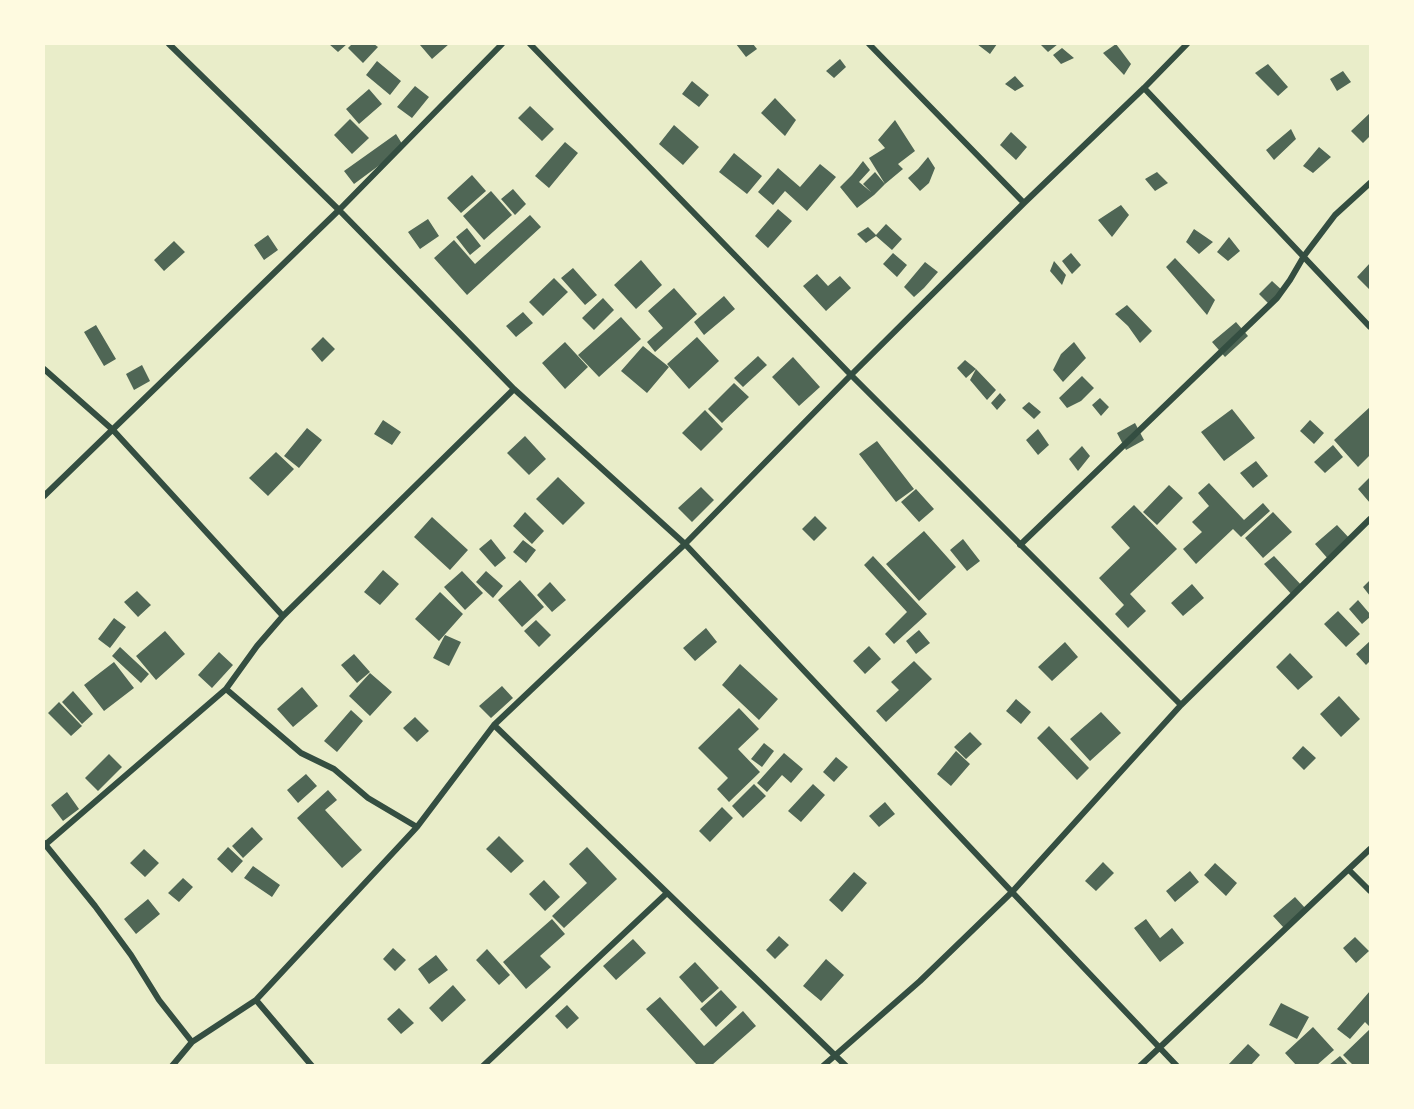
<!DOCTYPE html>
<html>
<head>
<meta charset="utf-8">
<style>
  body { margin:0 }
  #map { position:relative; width:1414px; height:1109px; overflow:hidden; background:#e9edc9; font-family:"DejaVu Sans",sans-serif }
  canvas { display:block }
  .frame { position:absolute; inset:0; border:45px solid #fefae0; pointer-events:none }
</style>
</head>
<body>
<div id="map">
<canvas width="1414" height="1109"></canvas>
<div class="frame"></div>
</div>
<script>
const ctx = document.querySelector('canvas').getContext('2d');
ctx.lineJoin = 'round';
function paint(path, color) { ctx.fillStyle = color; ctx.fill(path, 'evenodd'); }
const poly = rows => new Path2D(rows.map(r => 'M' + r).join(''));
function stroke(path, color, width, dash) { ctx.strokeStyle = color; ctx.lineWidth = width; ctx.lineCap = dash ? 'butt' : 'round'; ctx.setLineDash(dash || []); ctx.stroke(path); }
const building = poly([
  [329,44,347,44,338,52],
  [352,44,374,44,378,47,363,63,348,48],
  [422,44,449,44,432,59,420,45],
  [736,44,753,44,757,49,746,57],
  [977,44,997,44,990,54],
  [1040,44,1058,44,1048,52],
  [1116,44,1131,64,1124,75,1103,53],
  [1062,48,1074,58,1061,64,1053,55],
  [840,59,846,67,834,78,826,71],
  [377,61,401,81,390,95,366,75],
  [1268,64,1288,87,1278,96,1255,73],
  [1343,71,1351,82,1337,91,1330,79],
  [1015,76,1024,86,1015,91,1005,84],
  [692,81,709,95,699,107,682,94],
  [415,86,429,97,412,118,397,107],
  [369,89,382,104,359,124,346,109],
  [775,98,796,120,785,136,761,113],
  [530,106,554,129,542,141,518,118],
  [1370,113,1370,136,1363,143,1351,131],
  [350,119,369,138,352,154,334,135],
  [895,120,915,151,898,164,903,169,885,184,869,158,885,148,878,140],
  [674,125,699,147,683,165,659,144],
  [1291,129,1296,139,1274,160,1266,150],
  [1011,132,1027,147,1016,160,1000,145],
  [396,134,404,147,354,184,344,171],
  [565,142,578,153,549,188,535,176],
  [1319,147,1331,157,1313,173,1303,166],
  [734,153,762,176,747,194,719,172],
  [928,157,935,168,929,183,920,191,908,178,918,169],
  [863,161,870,170,859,182,871,192,863,184,875,172,885,184,874,195,857,208,840,187,852,175],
  [820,164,836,177,807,211,785,191,773,205,758,192,778,168,800,187],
  [1157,172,1168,183,1155,191,1145,179],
  [472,175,486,191,461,213,447,198],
  [513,189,526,204,515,215,501,199],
  [491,191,512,215,484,240,463,216],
  [1121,205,1129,215,1112,237,1098,220],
  [778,209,792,221,768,248,755,236],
  [530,215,541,227,467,295,434,258,454,240,475,264],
  [428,219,439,236,420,249,408,232],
  [886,224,902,239,892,250,876,236,866,243,857,234,868,227,876,235],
  [467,228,481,246,470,255,456,237],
  [1194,229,1213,242,1199,254,1186,242],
  [268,235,278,250,264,260,254,245],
  [1229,237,1240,251,1228,261,1217,252],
  [174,241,185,252,164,271,154,260],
  [893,253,907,265,897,277,883,264],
  [1071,253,1081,265,1072,274,1062,261],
  [1175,258,1215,300,1207,315,1166,267],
  [641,260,662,285,636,309,614,285],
  [1054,261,1066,275,1062,285,1050,271],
  [925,262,938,272,924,288,914,297,904,287],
  [1370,263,1370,290,1357,277],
  [573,268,597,295,585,305,561,278],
  [817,274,828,286,840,276,851,288,826,311,803,286],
  [554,278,568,292,543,316,529,302],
  [1272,281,1284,292,1271,306,1259,294],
  [674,288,697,314,655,352,647,342,663,328,648,311],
  [724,296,735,309,704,335,694,322],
  [603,298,614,310,594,330,582,318],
  [1127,305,1152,331,1140,343,1128,326,1115,314],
  [523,312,533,323,516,337,506,326],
  [621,317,641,339,599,377,578,355],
  [1236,322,1248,336,1225,357,1212,342],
  [96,325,116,359,104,366,84,332],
  [323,337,335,349,322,362,311,349],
  [697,337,719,361,689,389,667,364],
  [565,342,588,367,565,389,542,363],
  [1074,342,1086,358,1063,382,1053,370,1061,354],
  [643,346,669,367,647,393,621,371],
  [758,356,767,365,743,387,734,378],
  [793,357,820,387,799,406,772,377],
  [965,360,976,369,996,390,987,400,970,380,976,369,966,378,957,368],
  [142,365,150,381,134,390,126,374],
  [1082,376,1094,388,1081,401,1067,408,1059,398],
  [734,383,749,397,722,423,708,409],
  [1000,393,1006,400,997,410,991,403],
  [1100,398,1109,407,1101,416,1092,405],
  [1029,402,1041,412,1034,419,1022,408],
  [1370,407,1370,455,1358,467,1334,440],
  [1232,409,1255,438,1224,461,1201,432],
  [705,410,723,429,701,451,682,433],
  [383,420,401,432,392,445,374,434],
  [1310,420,1324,433,1314,444,1300,431],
  [1135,423,1144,440,1126,450,1117,433],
  [307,428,322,440,299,468,284,456],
  [1038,429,1049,445,1038,455,1026,440],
  [525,436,546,459,529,475,507,453],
  [877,441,914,489,896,502,859,454],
  [1333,445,1343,457,1325,473,1314,462],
  [1082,446,1090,456,1078,471,1069,459],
  [276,452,294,469,268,496,249,478],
  [1256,461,1268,476,1253,488,1240,473],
  [558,477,585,503,563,525,536,499],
  [1370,477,1370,503,1358,489],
  [1209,483,1244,520,1263,503,1270,511,1241,537,1233,529,1196,564,1183,549,1202,532,1192,522,1209,506,1198,493],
  [1169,485,1183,498,1157,525,1143,512],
  [701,487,714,500,692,522,678,508],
  [916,489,934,509,919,522,901,502],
  [1134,505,1177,549,1130,594,1146,611,1128,628,1115,614,1124,605,1099,578,1130,548,1111,527],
  [525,512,544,531,532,544,513,526],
  [1273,512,1292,532,1263,558,1245,538],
  [815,516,827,528,814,541,802,529],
  [432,517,468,550,450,570,414,537],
  [1337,525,1351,540,1329,560,1315,544],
  [924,531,956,567,919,601,886,564],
  [491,539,506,558,495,567,479,549],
  [963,539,980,561,967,571,950,550],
  [523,540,536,550,526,563,513,552],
  [873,556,927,614,894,644,885,634,907,612,864,565],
  [1274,556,1303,587,1293,596,1264,564],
  [383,570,399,584,380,605,364,592],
  [462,571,483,593,465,610,444,587],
  [486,571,503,586,493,598,476,582],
  [520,580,544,607,522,627,498,600],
  [1370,580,1370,596,1363,587],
  [550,582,566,600,552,612,537,595],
  [1192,584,1204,598,1183,616,1171,603],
  [137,591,151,605,138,617,124,602],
  [440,592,463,614,439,641,415,619],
  [1358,600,1370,614,1370,617,1362,624,1349,609],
  [1338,611,1360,634,1346,647,1324,624],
  [114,618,126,627,110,648,98,639],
  [536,620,551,635,539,647,524,631],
  [706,628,717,642,695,661,683,648],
  [919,630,930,643,916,654,906,641],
  [165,631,185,654,156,680,136,656],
  [445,635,461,642,449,666,433,658],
  [1370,641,1370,661,1366,665,1356,654],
  [1065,642,1078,657,1052,681,1038,667],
  [869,646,881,659,865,674,853,661],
  [120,647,149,674,141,683,112,656],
  [219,652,233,665,212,688,198,675],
  [1290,653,1313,677,1298,690,1276,667],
  [354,654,370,672,357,683,341,665],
  [914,661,932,679,886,722,876,711,899,690,891,682],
  [114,662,134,688,104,711,84,685],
  [740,664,778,699,759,720,722,685],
  [370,673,392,692,370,716,349,696],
  [502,686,513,698,491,718,479,706],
  [302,687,318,706,293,727,277,709],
  [73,691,93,714,82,724,62,702],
  [1339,696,1360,719,1341,737,1320,714],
  [1016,699,1031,712,1021,724,1006,711],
  [59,702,82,726,71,736,48,713],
  [739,708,759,729,738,749,760,772,729,802,717,789,728,778,698,748],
  [351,710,363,721,337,752,324,741],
  [1101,712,1121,733,1090,761,1070,739],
  [415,717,429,731,417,742,403,728],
  [1049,726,1089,768,1077,780,1037,738],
  [970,732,982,744,966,759,954,747],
  [764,743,774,751,762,767,751,759],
  [1303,746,1316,758,1304,770,1292,758],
  [956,751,970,764,951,786,937,774],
  [784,753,803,769,791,783,782,775,767,792,757,783],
  [109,754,122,767,98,791,85,778],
  [836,757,848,767,834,782,823,772],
  [306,774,317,786,298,803,287,790],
  [754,784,766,796,743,818,732,806],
  [813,784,825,795,801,822,788,811],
  [328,790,337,800,325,810,362,850,342,868,297,818],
  [67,792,79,809,63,821,51,805],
  [885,802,895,814,879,827,869,816],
  [722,807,733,818,710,842,699,831],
  [252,827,263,839,243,858,232,846],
  [499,836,524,861,511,873,486,849],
  [228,847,243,861,232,873,217,859],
  [587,847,617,879,564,928,552,916,587,883,569,864],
  [144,849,159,863,145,877,130,863],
  [1103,862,1114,873,1096,891,1085,881],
  [1215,863,1237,883,1226,896,1204,875],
  [253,866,280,885,272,897,244,878],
  [1190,871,1199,882,1175,902,1166,891],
  [854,872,867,883,842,912,829,900],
  [183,878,193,887,179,902,168,893],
  [544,880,560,897,545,911,529,894],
  [1295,897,1306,909,1284,928,1273,916],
  [148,899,160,914,136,934,124,919],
  [552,919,565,934,540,956,551,967,526,989,503,962],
  [1146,919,1160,938,1172,928,1184,943,1160,962,1134,928],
  [779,936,789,945,775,959,766,950],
  [1355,937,1369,951,1356,963,1343,948],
  [633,939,646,953,616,980,603,966],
  [393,948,406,960,395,971,383,959],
  [487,949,510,975,499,985,476,960],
  [436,955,448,970,429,984,418,969],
  [826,959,844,975,821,1001,803,986],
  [695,962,719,988,702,1003,679,977],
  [453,985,466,1000,442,1022,429,1008],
  [721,990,737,1007,716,1027,700,1009],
  [1370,991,1370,1027,1365,1022,1350,1039,1337,1029],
  [660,997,704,1046,743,1011,756,1026,712,1065,697,1065,646,1009],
  [1281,1003,1309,1017,1297,1039,1269,1025],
  [567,1005,579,1018,567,1029,555,1016],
  [399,1008,414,1023,401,1034,387,1019],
  [1313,1027,1334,1050,1317,1065,1296,1065,1285,1053],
  [1370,1029,1370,1065,1353,1065,1343,1055],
  [1248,1044,1260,1055,1251,1065,1228,1065],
  [1340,1056,1348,1065,1329,1065]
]);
const minor = poly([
  [169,44,339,210,514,389,685,544,1012,892,1177,1066],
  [530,44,851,375,1181,705],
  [869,44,1024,203],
  [1144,88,1370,327],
  [44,369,113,430,283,616],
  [44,496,339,210,502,44],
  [1020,545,1277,298,1290,280,1304,256,1335,215,1370,183],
  [226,689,301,753,334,769,368,798,417,827],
  [494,725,846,1066],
  [44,843,95,906,131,955,159,1000,192,1042],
  [46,844,226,689,257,646,283,616,514,389],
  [1349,870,1370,891],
  [256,1000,312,1066],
  [172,1066,192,1042,256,1000,417,827,494,725,685,544,851,375,1024,203,1144,88,1187,44],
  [483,1066,667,893],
  [823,1066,920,981,1012,892,1181,705,1370,519],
  [1140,1066,1370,849]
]);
paint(building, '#4f6655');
stroke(minor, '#344e41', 6);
</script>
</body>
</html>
